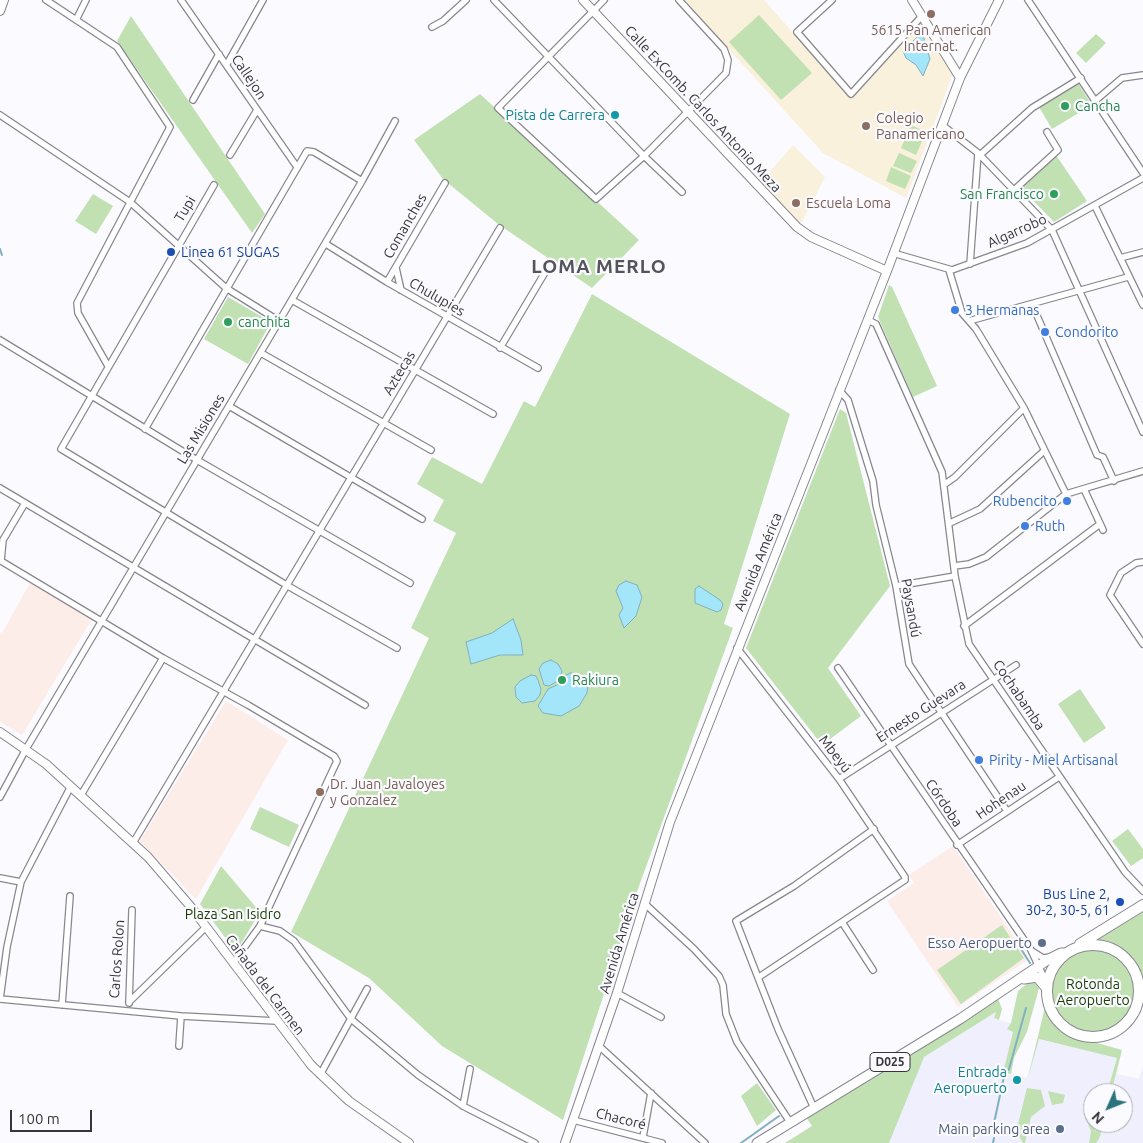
<!DOCTYPE html>
<html>
<head>
<meta charset="utf-8">
<style>
  body { margin:0 }
  #map { position:relative; width:1143px; height:1143px; overflow:hidden; background:#fafaff; font-family:Ubuntu,sans-serif }
  canvas { display:block }
  .north { position:absolute; left:1083px; top:1083px; width:50px; height:50px; box-sizing:border-box; background:#fafaff; border:1px solid #acacb0; border-radius:50%; rotate:226deg; font-size:14px; font-weight:700; line-height:20px; text-align:center; color:#36363a }
  .north::after { content:''; display:block; margin:auto; width:18px; height:22px; background:#2c747d; clip-path:polygon(50% 0,100% 100%,50% 72%,0 100%) }
  .scale { position:absolute; left:10px; top:1110px; width:82px; height:22px; box-sizing:border-box; border:2px solid #36363a; border-top:0; padding-left:6px; font-size:15px; line-height:18px; white-space:nowrap; color:#36363a; -webkit-text-stroke:4px #fafaff; paint-order:stroke }
</style>
</head>
<body>
<div id="map">
<canvas width="1143" height="1143"></canvas>
<div class="north">N</div>
<div class="scale">100 m</div>
</div>
<script>
const ctx = document.querySelector('canvas').getContext('2d');
ctx.lineJoin = 'round';
function paint(path, color) { ctx.fillStyle = color; ctx.fill(path, 'evenodd'); }
const poly = rows => new Path2D(rows.map(r => 'M' + r).join(''));
function stroke(path, color, width, dash) { ctx.strokeStyle = color; ctx.lineWidth = width; ctx.lineCap = dash ? 'butt' : 'round'; ctx.setLineDash(dash || []); ctx.stroke(path); }
function label(font, color, halo, rows, align = 'center') {
  ctx.font = font + ' Ubuntu,sans-serif'; ctx.lineWidth = 4.5; ctx.setLineDash([]); ctx.textBaseline = 'middle'; ctx.strokeStyle = halo; ctx.fillStyle = color; for (const [text, x, y, turn = 0] of rows) {
    ctx.save(); ctx.translate(x, y); ctx.rotate((+turn || 0) * Math.PI / 180); ctx.textAlign = isNaN(turn) ? turn : align; if (halo) ctx.strokeText(text, 0, 0); ctx.fillText(text, 0, 0); ctx.restore();
  }
}
const built = poly([
  [996,1012,994,1019,1011,1023,1013,1031,1004,1073,1027,1078,1037,1039,1120,1058,1117,1074,1139,1079,1143,1065,1143,1143,785,1143],
  [1093,1093,1123,1093,1123,1123,1093,1123]
]);
const industrial = poly([
  [30,583,92,619,22,735,0,722,0,632,2,633],
  [226,701,288,740,196,899,140,841],
  [953,846,1029,959,958,1007,887,901,914,883,909,875]
]);
const education = poly([
  [684,0,764,0,851,98,919,22,953,74,906,198,823,153],
  [793,145,825,177,801,224,761,182]
]);
const green = poly([
  [759,15,812,73,781,100,729,42],
  [131,16,265,214,252,233,117,41],
  [1096,34,1106,43,1086,63,1076,53],
  [1078,83,1092,105,1052,129,1039,107],
  [480,94,639,240,592,288,498,224,443,179,414,140],
  [911,125,926,132,916,155,901,148],
  [899,153,917,161,911,173,893,166],
  [1056,155,1087,201,1054,222,1020,187],
  [891,167,911,176,905,189,886,181],
  [93,194,113,206,96,234,75,221],
  [889,285,892,287,937,386,913,397,878,317],
  [592,294,790,414,724,624,733,628,639,886,563,1120,442,1046,369,978,291,932,429,638,411,628,456,533,433,521,444,500,417,484,432,457,482,484,524,401,535,407],
  [228,297,271,322,248,364,204,339],
  [840,409,846,413,890,586,828,668,861,716,822,745,746,648],
  [1080,689,1106,728,1084,743,1058,704],
  [260,807,299,825,289,847,250,829],
  [1128,829,1143,849,1143,858,1131,866,1112,841],
  [221,866,260,912,236,952,200,904],
  [1143,908,1143,983,1136,965,1126,954,1109,944,1091,942],
  [1002,925,1024,958,961,1004,937,970],
  '1050 992a43 43 0 1 1 86 0a43 43 0 1 1-86 0Z',
  [1034,982,1039,988,1027,1032,1014,1058,1011,1074,1003,1073,1013,1032,1007,1029,1011,1023,1018,991,1028,983],
  [998,998,1002,1009,999,1020,994,1018,996,1012,924,1057,889,1143,785,1143,812,1126,806,1117,946,1032],
  [1045,1007,1056,1025,1069,1035,1122,1050,1111,1093,1107,1093,1117,1058,1039,1039,1028,1078],
  [757,1083,776,1110,757,1126,741,1096],
  [1027,1088,1041,1090,1045,1106,1031,1117,1025,1143,1023,1143,1017,1133,1017,1128],
  [1048,1091,1065,1095,1063,1103,1052,1105],
  [1093,1110,1093,1123,1097,1123,1095,1133,1099,1123,1104,1123,1099,1139,1096,1143,1089,1143,1091,1131,1085,1117]
]);
const water = poly([
  [920,34,923,35,930,59,923,76,916,65,906,58,903,51,920,34],
  [626,581,637,585,642,597,636,616,624,628,619,615,623,608,616,591,619,585,626,581],
  [699,586,720,600,723,604,721,610,717,612,695,603,695,589,699,586],
  [513,619,521,640,523,655,500,655,471,664,466,642,492,633,513,619],
  [551,660,558,664,562,671,559,680,549,686,544,685,539,669,543,663,551,660],
  [571,673,582,676,588,685,587,693,579,706,561,716,543,713,538,706,548,689,559,684,566,675,571,673],
  [531,675,536,676,538,680,541,689,540,695,535,701,522,703,516,697,515,687,520,681,531,675]
]);
const stream = poly([
  [0,249,2,255],
  [1021,949,1030,963],
  [994,1123,1005,1072,1009,1069,1026,1008],
  [741,1143,779,1116],
  [993,1143,994,1138]
]);
const street = poly([
  [46,0,117,47,170,127,77,303,78,313,108,366],
  [181,0,297,167],
  [494,0,644,156,682,192],
  [604,0,498,108,596,199,644,156,726,73,728,60,724,49,679,0],
  [832,0,797,32,851,94,922,16],
  [1028,0,1143,173],
  [76,20,86,0],
  [432,27,443,21,466,0],
  [227,64,263,0],
  [193,100,219,54],
  [1095,101,1122,78,1143,75],
  [0,115,130,202,226,288,279,321],
  [942,125,978,153,1052,230,1143,432],
  [230,155,257,110],
  [980,155,1032,108,1081,78],
  [214,185,61,449,288,586,397,648],
  [1014,190,1058,150,1047,132],
  [1095,206,1143,305],
  [326,244,387,282,538,368],
  [893,253,952,270,1027,243,1143,178],
  [1120,258,1143,252],
  [970,264,978,153],
  [396,268,401,290],
  [949,270,962,313,976,329,1024,408,1066,494],
  [387,282,445,183],
  [292,300,493,414],
  [1032,304,1097,455,1103,457,1114,481],
  [868,320,876,324,942,472,955,576,969,644,1125,872,1143,891],
  [969,321,1128,277],
  [0,340,197,460,410,583],
  [500,348,550,264],
  [261,353,431,450],
  [839,390,848,400,873,481,876,505,896,586,909,664,1007,811],
  [229,406,422,519],
  [145,429,307,151,314,152,362,181],
  [945,484,955,477,1024,408],
  [0,488,365,705],
  [1084,489,1103,530],
  [25,503,3,540,1,561,163,658,248,705,334,756,337,761,260,926,233,963],
  [950,523,980,509,1044,451],
  [1143,562,1136,563,1121,573,1110,595,1143,644],
  [954,566,969,564,986,557,1066,494,1143,471],
  [896,586,955,576],
  [964,626,1100,524],
  [737,648,839,779,905,877,905,880,759,977],
  [838,668,1031,950,1047,984],
  [839,779,1016,665],
  [71,786,21,882,7,947,0,999,181,1016,276,1021],
  [81,795,163,658],
  [0,797,26,749,362,181,395,121],
  [133,843,500,228],
  [957,845,1059,777],
  [0,878,21,882],
  [644,903,694,949,719,976,723,985,726,1014,737,1042,790,1122],
  [842,922,873,970],
  [260,926,280,931,294,941,351,1019,418,1075,463,1106,535,1143],
  [1032,951,1043,958,1051,957],
  [617,993,661,1017],
  [129,1002,206,927],
  [129,1003,132,910],
  [62,1005,70,896],
  [598,1045,705,1143],
  [179,1046,181,1016],
  [320,1075,367,989],
  [463,1106,470,1069],
  [814,1108,778,1029,736,921,794,886,874,829],
  [573,1120,662,1143],
  [643,1137,651,1093]
]);
const secondary = poly([
  [583,0,797,227,811,237,887,271],
  [912,0,960,78],
  [0,11,4,0],
  [0,732,46,764,148,857,191,907,311,1065,349,1101,409,1143],
  [565,1143,617,993,670,822,887,271,960,78,999,0]
]);
const primary = poly([
  [1024,979,1037,977,1047,989],
  [757,1143,960,1019,1049,959,1061,953,1067,953]
]);
const highway = poly([
  [1080,944,1143,905],
  '1047 991a46 46 0 1 1 92 0a46 46 0 1 1-92 0Z'
]);
const markers = [
  [931,14,5,"#8d6e63"],
  [1065,106,5,"#2e9e5b"],
  [615,115,5,"#0f9aa8"],
  [866,126,5,"#8d6e63"],
  [1054,194,5,"#2e9e5b"],
  [796,203,5,"#8d6e63"],
  [171,252,5,"#1a4fb4"],
  [955,310,5,"#3f7fe0"],
  [228,322,5,"#2e9e5b"],
  [1045,332,5,"#3f7fe0"],
  [1067,501,5,"#3f7fe0"],
  [1025,526,5,"#3f7fe0"],
  [562,680,5,"#2e9e5b"],
  [979,760,5,"#3f7fe0"],
  [320,792,5,"#8d6e63"],
  [1120,902,5,"#1a4fb4"],
  [1042,943,5,"#5c6f8a"],
  [1017,1080,5,"#0f9aa8"],
  [1060,1129,5,"#5c6f8a"]
];
const shields = [
  [890,1062,40]
];
const shieldNames = [
  ["D025",890,1062]
];
const educationNames = [
  ["5615 Pan American",931,30,"center"],
  ["Internat.",931,46,"center"],
  ["Colegio",876,118],
  ["Panamericano",876,134],
  ["Escuela Loma",806,203],
  ["Dr. Juan Javaloyes",330,784],
  ["y Gonzalez",330,800]
];
const streetNames = [
  ["Callejon",249,77,56],
  ["Calle ExComb. Carlos Antonio Meza",703,109,47],
  ["Tupi",185,209,-59],
  ["Comanches",405,226,-60],
  ["Algarrobo",1017,231,-24],
  ["Chulupies",437,297,30],
  ["Aztecas",399,373,-59],
  ["Las Misiones",201,429,-59],
  ["Avenida América",758,562,-68],
  ["Paysandú",911,608,80],
  ["Cochabamba",1019,695,56],
  ["Ernesto Guevara",921,711,-33],
  ["Mbeyú",835,754,52],
  ["Hohenau",1001,800,-34],
  ["Córdoba",944,803,56],
  ["Avenida América",619,943,-73],
  ["Carlos Rolon",117,959,-86],
  ["Cañada del Carmen",265,985,53],
  ["Chacoré",621,1119,14]
];
const leisureNames = [
  ["Cancha",1075,106],
  ["San Francisco",1044,194,"right"],
  ["canchita",238,322],
  ["Rakiura",572,680]
];
const cultureNames = [
  ["Pista de Carrera",605,115],
  ["Entrada",1007,1072],
  ["Aeropuerto",1007,1088]
];
const transitNames = [
  ["Linea 61 SUGAS",181,252],
  ["Bus Line 2,",1110,894,"right"],
  ["30-2, 30-5, 61",1110,910,"right"]
];
const shopNames = [
  ["3 Hermanas",965,310],
  ["Condorito",1055,332],
  ["Rubencito",1057,501,"right"],
  ["Ruth",1035,526],
  ["Pirity - Miel Artisanal",989,760]
];
const parkNames = [
  ["Plaza San Isidro",233,914],
  ["Rotonda",1093,984],
  ["Aeropuerto",1093,1000]
];
const serviceNames = [
  ["Esso Aeropuerto",1032,943],
  ["Main parking area",1050,1129]
];
const districtNames = [
  ["LOMA MERLO",599,267]
];
paint(built, '#efeffd');
paint(industrial, '#fdede8');
paint(education, '#f9f1db');
paint(green, '#c1e1b2');
paint(water, '#a3e5f9');
stroke(water, '#82b0c0', 1);
stroke(stream, '#82b0c0', 2);
stroke(street, '#888791', 8);
stroke(secondary, '#888791', 10);
stroke(primary, '#888791', 11);
stroke(highway, '#888791', 12);
stroke(street, '#fff', 5.5);
stroke(secondary, '#fff', 8);
stroke(primary, '#fff', 9);
stroke(highway, '#fff', 10);
for (const [x, y, r, color] of markers) { const dot = new Path2D(); dot.arc(x, y, r, 0, 2 * Math.PI); ctx.fillStyle = color; ctx.fill(dot); stroke(dot, '#fafaff', 2); }
for (const [x, y, w] of shields) { const box = new Path2D(); box.roundRect(x - w / 2, y - 9.5, w, 19, 4); ctx.fillStyle = '#fafaff'; ctx.fill(box); stroke(box, '#36363a', 1); }
label('bold 12px', '#36363a', null, shieldNames);
label('14px', '#785e54', '#fafaff', educationNames, 'left');
label('14px', '#36363a', '#fafaff', streetNames);
label('14px', '#27864d', '#fafaff', leisureNames, 'left');
label('14px', '#0d838f', '#fafaff', cultureNames, 'right');
label('14px', '#164399', '#fafaff', transitNames, 'left');
label('14px', '#366cbe', '#fafaff', shopNames, 'left');
label('14px', '#193d00', '#fafaff', parkNames);
label('14px', '#4e5e75', '#fafaff', serviceNames, 'right');
ctx.letterSpacing = '1px';
label('bold 19px', '#54545c', '#fafaff', districtNames);
ctx.letterSpacing = '0px';
</script>
</body>
</html>
